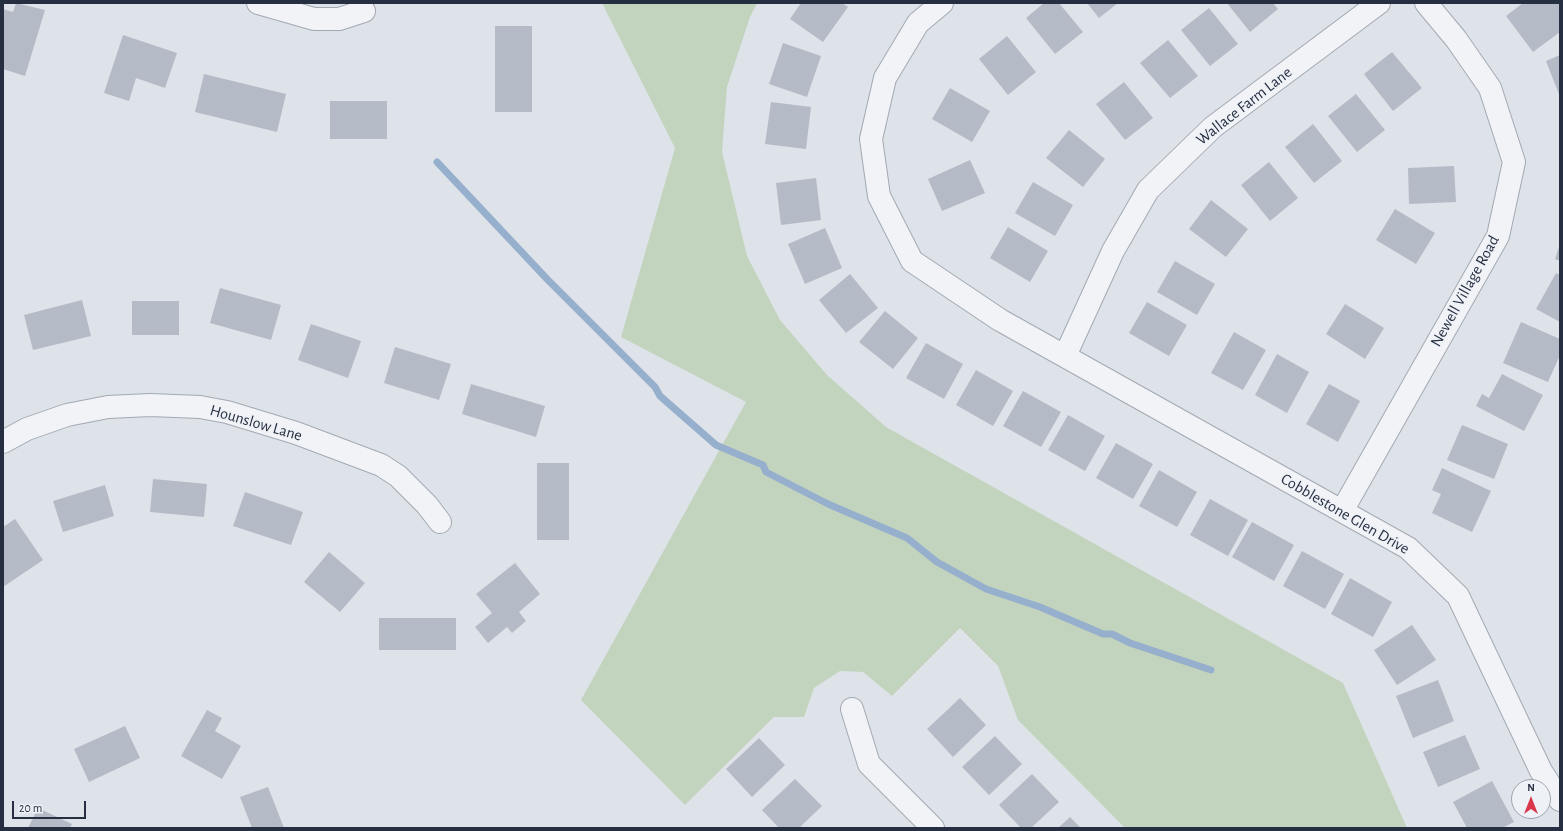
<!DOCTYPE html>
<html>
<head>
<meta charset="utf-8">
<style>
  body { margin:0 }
  #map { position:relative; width:1563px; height:831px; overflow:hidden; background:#dee2e9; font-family:"Alegreya Sans",sans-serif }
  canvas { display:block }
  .frame { position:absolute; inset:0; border:4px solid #262f41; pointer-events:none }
  .north { position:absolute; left:1511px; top:779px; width:40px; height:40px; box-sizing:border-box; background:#eef1f6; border:1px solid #9ea3ae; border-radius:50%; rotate:0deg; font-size:11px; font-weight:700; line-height:16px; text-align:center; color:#262f41 }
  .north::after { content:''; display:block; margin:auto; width:14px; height:18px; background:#da374c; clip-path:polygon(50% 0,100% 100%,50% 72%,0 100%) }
  .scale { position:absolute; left:12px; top:801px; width:74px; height:18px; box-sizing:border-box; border:2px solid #262f41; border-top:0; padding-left:5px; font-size:12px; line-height:14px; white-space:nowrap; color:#262f41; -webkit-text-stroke:3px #eef1f6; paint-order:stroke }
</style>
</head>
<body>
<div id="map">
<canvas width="1563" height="831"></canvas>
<div class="frame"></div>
<div class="north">N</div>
<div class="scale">20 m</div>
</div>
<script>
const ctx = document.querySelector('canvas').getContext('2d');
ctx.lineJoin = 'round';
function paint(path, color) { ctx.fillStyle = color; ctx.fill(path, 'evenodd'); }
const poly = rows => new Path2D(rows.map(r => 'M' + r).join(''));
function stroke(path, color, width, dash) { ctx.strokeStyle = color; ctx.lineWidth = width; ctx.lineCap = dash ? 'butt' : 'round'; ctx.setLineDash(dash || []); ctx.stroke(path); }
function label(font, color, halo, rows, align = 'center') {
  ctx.font = font + ' "Alegreya Sans",sans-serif'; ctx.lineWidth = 3; ctx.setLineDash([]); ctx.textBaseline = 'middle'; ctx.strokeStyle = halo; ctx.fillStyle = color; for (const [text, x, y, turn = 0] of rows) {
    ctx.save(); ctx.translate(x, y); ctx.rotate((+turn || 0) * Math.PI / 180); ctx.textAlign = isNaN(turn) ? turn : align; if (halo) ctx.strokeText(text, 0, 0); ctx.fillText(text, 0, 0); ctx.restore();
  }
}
const green = poly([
  [602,3,757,3,750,17,727,87,722,152,747,256,780,320,827,375,886,427,1343,683,1407,828,1125,828,1018,720,998,666,960,628,892,696,863,672,840,671,814,688,804,717,774,717,685,805,581,700,746,402,621,337,675,148]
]);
const stream = poly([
  [437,162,547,279,655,387,660,396,716,445,763,465,766,472,828,504,907,538,937,562,986,589,1040,607,1103,634,1112,634,1130,643,1211,670]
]);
const building = poly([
  [16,3,45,10,25,76,3,69,3,9,13,12],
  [801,3,842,3,848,7,823,42,790,19],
  [1044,3,1059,3,1083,32,1055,54,1026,18],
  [1087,3,1118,3,1099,18],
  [1227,3,1273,3,1278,9,1250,32],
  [1523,3,1560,4,1560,32,1533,52,1506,16],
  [1209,8,1238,44,1210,66,1181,30],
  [495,26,532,26,532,112,495,112],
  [123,35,177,53,165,88,136,78,129,101,104,93],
  [1007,36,1036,72,1008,95,979,59],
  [1168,40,1198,76,1170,98,1140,63],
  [783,43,821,56,807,97,769,84],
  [1392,52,1422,88,1393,111,1364,74],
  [1560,55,1560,97,1546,61],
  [204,74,286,94,277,132,195,112],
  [1124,82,1153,118,1125,140,1096,104],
  [950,88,990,111,972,142,932,119],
  [1356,94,1385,130,1357,152,1328,116],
  [330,101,387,101,387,139,330,139],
  [771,102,811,107,806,149,765,144],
  [1313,124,1342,161,1314,183,1285,147],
  [1069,130,1105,159,1083,187,1046,158],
  [970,160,985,193,942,211,928,179],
  [1269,162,1298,198,1270,221,1241,185],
  [1454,166,1456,202,1409,204,1408,168],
  [816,178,821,220,781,225,776,183],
  [1033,182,1073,205,1055,236,1015,213],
  [1211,200,1248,229,1226,257,1189,229],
  [1395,209,1435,233,1416,264,1376,240],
  [1008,227,1048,251,1030,282,990,258],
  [825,228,842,268,805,284,788,244],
  [1560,244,1560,261,1555,259],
  [1175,261,1215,284,1197,315,1157,292],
  [1556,273,1560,275,1560,322,1536,309],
  [850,274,878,308,846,333,819,300],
  [220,288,281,305,271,340,210,323],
  [82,300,91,336,33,350,24,315],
  [132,301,179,301,179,335,132,335],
  [1147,302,1187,325,1169,356,1129,333],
  [1345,304,1384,328,1365,359,1326,334],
  [885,311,918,338,893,369,859,342],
  [1521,322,1560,339,1560,355,1548,382,1503,363],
  [311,324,361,341,348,378,298,360],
  [1234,332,1266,350,1243,390,1211,373],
  [926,343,963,364,944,399,906,378],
  [395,347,451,364,439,400,384,383],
  [1277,354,1309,372,1287,413,1255,395],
  [976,370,1013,391,993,426,956,405],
  [1502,374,1543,395,1524,431,1476,406,1482,394,1489,398],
  [471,384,545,406,536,437,462,414],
  [1329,384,1360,401,1338,442,1306,424],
  [1023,391,1061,412,1041,447,1003,426],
  [1068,415,1105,436,1085,471,1048,450],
  [1462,425,1508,444,1494,479,1447,460],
  [1116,443,1153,464,1133,499,1096,478],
  [537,463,569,463,569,540,537,540],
  [1442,468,1491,491,1472,532,1432,513,1441,494,1432,490],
  [1159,470,1197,492,1177,527,1139,506],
  [153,479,207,484,204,517,150,512],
  [105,485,114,516,63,532,53,501],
  [245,492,303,512,291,545,233,526],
  [1210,499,1248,520,1228,556,1190,535],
  [15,519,43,560,3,587,3,527],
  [1252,522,1294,545,1274,581,1232,557],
  [1302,551,1344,574,1325,609,1283,586],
  [329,552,365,583,340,612,304,582],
  [515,563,540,594,519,612,526,621,512,633,507,627,488,643,475,627,492,613,476,594],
  [1350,578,1392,602,1373,637,1331,614],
  [379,618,456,618,456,650,379,650],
  [1412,625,1436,660,1397,685,1374,650],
  [1438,680,1454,721,1413,738,1396,696],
  [960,698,986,725,953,757,927,729],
  [207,710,222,718,215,731,241,746,222,779,181,756],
  [125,726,140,758,89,782,74,749],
  [1465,735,1480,769,1438,787,1423,752],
  [995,736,1022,764,989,795,962,767],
  [759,738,785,765,752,797,726,769],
  [1032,774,1059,802,1031,828,1021,828,999,805],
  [795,779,822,806,799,828,779,828,762,810],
  [1492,781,1514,822,1502,828,1467,828,1453,802],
  [268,787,284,828,252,828,240,797],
  [38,808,72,824,70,828,28,828],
  [1070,817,1081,828,1058,828]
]);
const street = poly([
  [258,3,314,19,339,19,364,11],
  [942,3,918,23,885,78,871,139,879,196,912,261,1000,320,1408,548,1458,596,1541,771,1560,800],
  [1065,356,1113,251,1148,190,1213,127,1379,3],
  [3,442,27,429,67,415,108,407,150,405,200,407,227,412,296,433,381,465,398,476,427,505,440,522],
  [1342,511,1498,236,1514,162,1490,88,1456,39,1426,3],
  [852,709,869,764,933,828]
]);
const streetNames = [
  ["Wallace Farm Lane",1244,106,-38],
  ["Newell Village Road",1465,291,-61],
  ["Hounslow Lane",256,423,16],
  ["Cobblestone Glen Drive",1345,514,30]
];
paint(green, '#c3d4be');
stroke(stream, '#96afcc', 7);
paint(building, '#b5bbc6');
stroke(street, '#a3a9b3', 24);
stroke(street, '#f1f3f7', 22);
label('16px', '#262f41', '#eef1f6', streetNames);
</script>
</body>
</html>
